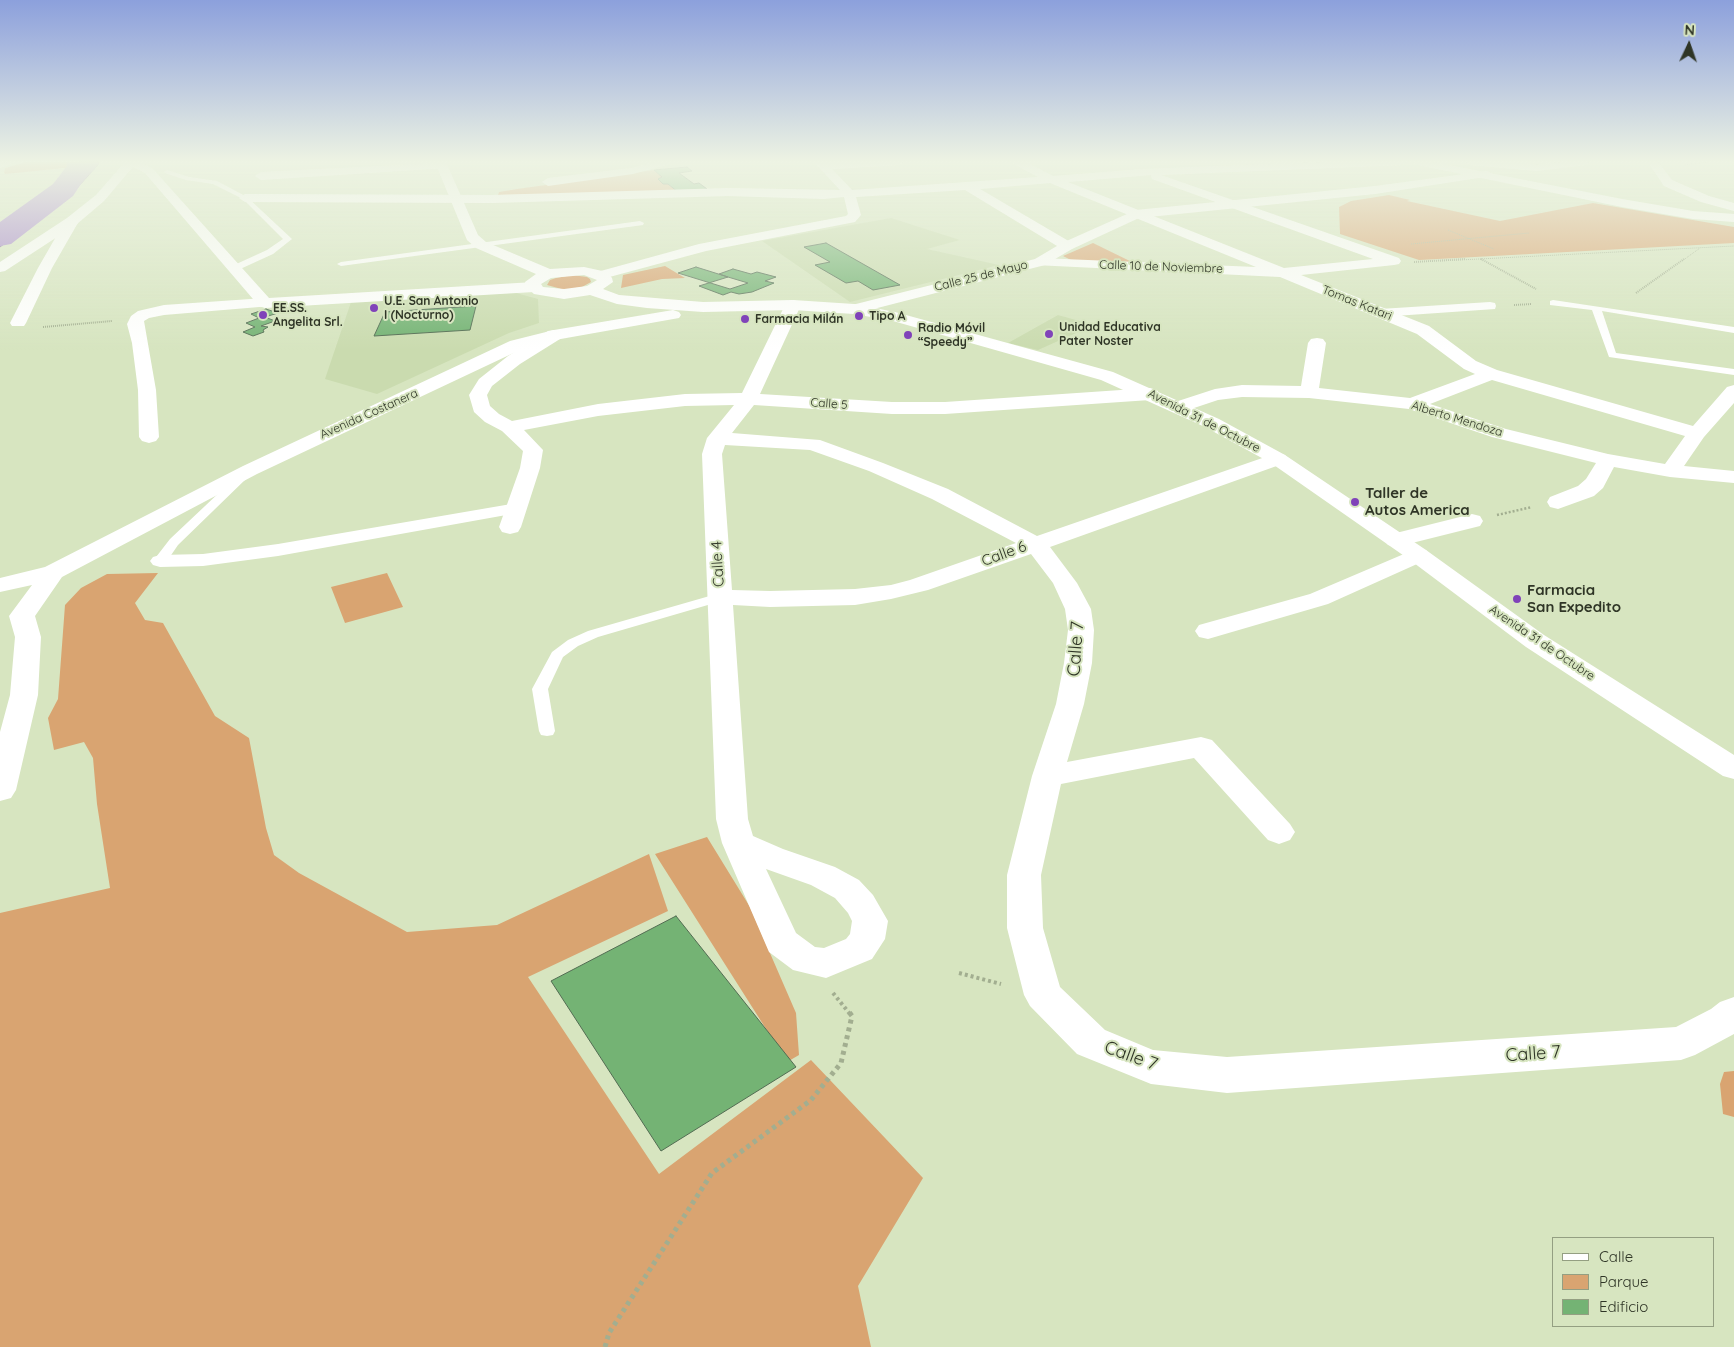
<!DOCTYPE html>
<html>
<head>
<meta charset="utf-8">
<style>
  body { margin:0 }
  #map { position:relative; width:1734px; height:1347px; overflow:hidden; background:#d7e5c0; font-family:Quicksand,sans-serif }
  canvas { display:block }
  .legend { position:absolute; left:1552px; top:1237px; width:162px; height:90px; box-sizing:border-box; background:#d7e5c0; border:1px solid #949f82; margin:0; padding:6px 9px; list-style:none; font-size:15px; color:#2f3526 }
  .legend li { display:flex; align-items:center; gap:10px; height:25px }
  .legend b { width:25px; border:1px solid #949f82 }
  .north { position:absolute; left:1664px; top:20px; width:50px; height:50px; -webkit-text-stroke:4px #d7e5c0; paint-order:stroke; rotate:3deg; font-size:14px; font-weight:700; line-height:20px; text-align:center; color:#2f3526 }
  .north::after { content:''; display:block; margin:auto; width:18px; height:22px; background:#2f3526; clip-path:polygon(50% 0,100% 100%,50% 72%,0 100%) }
</style>
</head>
<body>
<div id="map">
<canvas width="1734" height="1347"></canvas>
<ul class="legend">
<li><b style="height:6px;background:#fff"></b>Calle</li>
<li><b style="height:14px;background:#d9a471"></b>Parque</li>
<li><b style="height:14px;background:#74b374"></b>Edificio</li>
</ul>
<div class="north">N</div>
</div>
<script>
const ctx = document.querySelector('canvas').getContext('2d');
ctx.lineJoin = 'round';
function paint(path, color) { ctx.fillStyle = color; ctx.fill(path, 'evenodd'); }
const poly = rows => new Path2D(rows.map(r => 'M' + r).join(''));
function stroke(path, color, width, dash) { ctx.strokeStyle = color; ctx.lineWidth = width; ctx.lineCap = dash ? 'butt' : 'round'; ctx.setLineDash(dash || []); ctx.stroke(path); }
function label(font, color, halo, rows, align = 'center') {
  ctx.font = font + ' Quicksand,sans-serif'; ctx.lineWidth = 4; ctx.setLineDash([]); ctx.textBaseline = 'middle'; ctx.strokeStyle = halo; ctx.fillStyle = color; for (const [text, x, y, turn = 0] of rows) {
    ctx.save(); ctx.translate(x, y); ctx.rotate((+turn || 0) * Math.PI / 180); ctx.textAlign = isNaN(turn) ? turn : align; if (halo) ctx.strokeText(text, 0, 0); ctx.fillText(text, 0, 0); ctx.restore();
  }
}
const built = poly([
  [891,218,960,240,927,249,999,265,850,302,762,241],
  [509,291,538,299,539,323,509,333,377,394,325,379,351,302],
  [1058,315,1094,325,1038,350,1008,343]
]);
const green = poly([
  [26,162,75,162,75,167,5,174,4,172,5,168],
  [654,170,662,177,658,179,663,184,668,184,678,192,498,195,499,192,517,189],
  [1389,195,1410,200,1407,201,1500,221,1593,203,1734,227,1734,243,1419,260,1340,234,1339,207,1351,201],
  [1093,243,1136,264,1073,261,1063,256],
  [665,266,685,278,662,279,621,288,623,275],
  [572,275,587,277,590,279,591,282,582,287,565,290,547,285,550,280,556,278],
  [158,573,135,603,145,620,163,623,215,716,249,738,266,828,274,855,299,873,407,932,497,925,649,854,668,911,528,977,659,1174,811,1060,923,1178,858,1286,871,1347,0,1347,0,913,110,888,97,804,93,758,84,742,54,750,48,718,58,699,65,605,81,588,107,574],
  [387,573,403,607,345,623,331,587],
  [707,837,750,907,796,1013,799,1055,787,1062,655,854],
  [1734,1071,1734,1117,1723,1114,1720,1084,1724,1072]
]);
const water = poly([
  [80,162,99,162,98,165,78,187,0,247,0,237,64,189,80,166,80,162]
]);
const river = poly([
  [67,162,93,162,93,166,73,196,11,244,0,246,0,222,53,184,67,166,67,162]
]);
const building = poly([
  [687,167,692,171,679,173,694,184,699,183,707,189,678,192,668,184,663,184,658,179,662,177,654,170,687,167],
  [826,243,900,285,873,290,858,281,846,283,815,265,830,262,804,247,826,243],
  [696,267,728,277,748,283,730,289,678,273,696,267],
  [733,269,751,274,757,272,776,277,765,281,774,283,752,292,739,294,731,292,723,295,699,286,728,277,719,274,733,269],
  [476,306,470,330,374,336,385,312,476,306],
  [266,309,278,313,265,317,275,321,261,326,268,327,263,330,264,332,253,336,243,332,255,327,246,323,259,318,251,314,266,309],
  [676,916,796,1067,661,1151,551,981,676,916]
]);
const pathFar4 = poly([
  [1685,165,1709,162],
  [1448,230,1494,249],
  [1411,244,1529,233],
  [1480,259,1483,261],
  [1440,261,1734,246],
  [1682,261,1700,248]
]);
const pathFar3 = poly([
  [1481,259,1536,289],
  [1414,262,1465,259],
  [1636,293,1684,259],
  [1514,305,1532,304],
  [43,327,112,321]
]);
const pathFar2 = poly([
  [1497,515,1532,507]
]);
const pathFar1 = poly([
  [959,973,1001,984],
  [833,993,850,1014]
]);
const path = poly([
  [605,1347,609,1333,712,1173,811,1100,841,1063,852,1016,849,1012]
]);
const service = poly([
  [7,162,15,162,0,168,0,164,7,162],
  [167,170,189,177,217,181,247,197,292,239,273,254,238,270,232,270,232,266,267,250,283,239,243,199,213,184,186,180,165,173,164,172,167,170],
  [640,221,644,223,643,225,341,266,337,264,341,262,640,221],
  [1553,300,1734,327,1734,333,1602,311,1616,353,1734,369,1734,375,1609,357,1592,310,1550,305,1550,301,1553,300],
  [244,472,248,473,250,475,248,477,178,545,165,564,155,564,153,561,170,539,240,473,244,472],
  [720,593,725,594,727,597,725,600,598,637,578,646,563,657,548,689,555,731,553,735,547,736,541,735,539,731,532,689,552,652,568,640,588,631,720,593]
]);
const pedestrian = poly([
  [1490,302,1495,303,1496,306,1495,309,1380,317,1373,313,1380,309,1490,302],
  [517,503,523,504,526,508,523,512,278,556,203,566,160,567,153,565,150,561,153,557,160,555,203,554,278,544,517,503]
]);
const minor = poly([
  [654,162,671,162,669,164,633,174,548,186,542,182,548,178,632,168,654,162],
  [814,162,904,162,898,165,832,169,852,190,1038,177,1014,164,1013,162,1026,162,1053,176,1143,169,1322,162,1406,162,1401,165,1161,175,1399,258,1401,261,1399,264,1394,265,1301,275,1429,326,1476,361,1497,370,1693,426,1727,387,1734,385,1734,403,1704,437,1684,466,1734,471,1734,483,1670,477,1614,467,1603,488,1594,496,1558,509,1550,507,1547,502,1550,497,1578,486,1586,479,1596,463,1492,437,1409,409,1309,398,1242,397,1218,400,1179,413,1172,411,1169,407,1172,403,1215,389,1242,385,1301,386,1308,343,1311,339,1317,338,1323,339,1326,343,1319,388,1410,398,1475,374,1464,369,1417,334,1280,277,1035,265,1033,262,1035,259,1040,258,1256,267,1050,183,980,189,1072,243,1074,246,1072,249,1062,249,965,190,856,197,861,215,855,222,706,251,602,279,597,278,595,275,597,272,699,244,846,216,848,214,844,197,824,199,728,196,492,203,245,202,239,198,245,194,492,195,728,188,840,190,814,162],
  [1151,175,1152,179,1373,259,1284,268,1068,182,1151,175],
  [1492,380,1685,436,1665,464,1608,454,1506,429,1430,404,1492,380],
  [1465,162,1514,162,1537,165,1560,162,1590,162,1584,165,1537,171,1471,165,1465,162],
  [442,163,446,164,448,166,446,168,261,180,255,176,261,172,442,163],
  [72,217,79,221,52,268,26,323,24,326,12,326,10,323,38,268,65,221,72,217],
  [265,298,271,300,273,303,271,306,164,315,149,318,144,321,156,390,159,437,156,441,149,443,142,441,139,437,138,390,132,343,127,324,131,316,138,311,164,305,265,298],
  [793,300,799,302,801,305,760,394,892,402,945,402,1150,388,1157,390,1159,394,1157,398,1150,400,945,414,892,414,754,405,732,433,820,440,883,463,948,489,1037,536,1271,455,1278,453,1285,455,1288,459,1285,463,1050,547,1077,583,1091,609,1094,630,1092,663,1084,704,1067,762,1201,737,1212,740,1290,824,1295,832,1290,840,1279,844,1268,840,1194,758,1061,784,1041,875,1043,928,1060,987,1105,1030,1153,1050,1227,1057,1676,1027,1711,1009,1720,1002,1734,997,1734,1034,1695,1055,1681,1060,1227,1093,1151,1084,1077,1054,1030,1006,1024,995,1007,928,1007,875,1032,776,1056,704,1064,663,1068,630,1065,609,1053,583,1031,554,928,590,891,599,855,605,770,607,733,605,748,819,753,836,783,849,835,867,859,880,873,895,888,921,885,939,872,959,826,978,793,970,769,952,722,843,716,819,702,454,707,438,734,405,685,406,598,416,524,430,543,450,540,468,521,527,518,532,510,534,502,532,499,527,520,468,523,451,502,431,485,422,474,412,469,395,479,379,508,356,548,331,554,330,560,331,562,335,560,339,520,364,492,386,487,395,490,406,499,414,512,421,598,404,685,394,742,393,785,305,787,302,793,300],
  [725,445,810,450,869,471,932,499,1016,543,910,580,891,585,855,589,770,591,732,590,722,454,725,445],
  [766,869,811,885,835,898,848,913,852,921,850,934,846,939,824,948,815,947,796,933,766,869],
  [1472,514,1480,516,1483,521,1480,526,1396,547,1388,545,1384,540,1388,535,1472,514],
  [1418,548,1426,550,1430,555,1426,560,1328,604,1208,639,1199,637,1195,631,1199,625,1310,594,1418,548]
]);
const tertiary = poly([
  [127,162,140,162,153,169,269,298,534,282,539,284,542,287,539,290,534,292,265,308,259,306,145,173,128,164,127,162],
  [1487,171,1493,174,1491,176,1375,194,1139,218,1072,249,1045,265,854,314,848,312,846,309,848,306,1035,259,1062,243,1136,210,1375,186,1487,171]
]);
const secondary = poly([
  [125,162,137,162,104,201,77,224,5,271,0,272,0,262,67,218,96,195,125,162],
  [435,162,446,162,478,235,486,242,550,269,584,267,607,272,612,278,613,282,603,289,619,295,703,302,793,300,854,304,895,312,1113,372,1219,419,1285,455,1426,550,1544,635,1734,755,1734,779,1723,776,1526,647,1410,560,1271,463,1205,427,1101,380,893,321,854,314,793,310,703,312,647,308,617,304,590,295,564,299,534,294,526,287,525,282,536,274,476,248,467,240,435,162],
  [584,275,597,280,587,286,564,289,543,287,541,284,551,278,584,275],
  [1412,162,1433,162,1622,199,1693,211,1734,214,1734,222,1693,219,1622,207,1418,165,1412,162],
  [1648,162,1658,162,1672,180,1709,196,1734,203,1734,211,1701,202,1664,186,1648,162],
  [673,310,679,312,681,315,679,318,555,340,522,349,257,474,62,577,35,616,41,637,38,695,16,790,11,798,0,801,0,732,10,695,15,637,9,616,32,585,0,592,0,578,45,567,243,466,510,341,554,330,673,310]
]);
const markers = [
  [374,308,5,"#8043b9"],
  [263,315,5,"#8043b9"],
  [859,316,5,"#8043b9"],
  [745,319,5,"#8043b9"],
  [1049,334,5,"#8043b9"],
  [908,335,5,"#8043b9"],
  [1355,502,5,"#8043b9"],
  [1517,599,5,"#8043b9"]
];
const farStreetnames = [
  ["Calle 10 de Noviembre",1161,267,2],
  ["Calle 25 de Mayo",981,276,-14],
  ["Tomas Katari",1357,303,22],
  ["Calle 5",829,404,4],
  ["Avenida Costanera",369,414,-24],
  ["Alberto Mendoza",1457,419,17],
  ["Avenida 31 de Octubre",1204,421,27],
  ["Avenida 31 de Octubre",1542,643,34]
];
const farPoinames = [
  ["U.E. San Antonio",384,301],
  ["I (Nocturno)",384,315],
  ["EE.SS.",273,308],
  ["Angelita Srl.",273,322],
  ["Tipo A",869,316],
  ["Farmacia Milán",755,319],
  ["Unidad Educativa",1059,327],
  ["Pater Noster",1059,341],
  ["Radio Móvil",918,328],
  ["“Speedy”",918,342]
];
const poiNames = [
  ["Taller de",1365,493],
  ["Autos America",1365,510],
  ["Farmacia",1527,590],
  ["San Expedito",1527,607]
];
const streetNames = [
  ["Calle 6",1004,554,-20],
  ["Calle 4",718,564,-93]
];
const nearStreetnames = [
  ["Calle 7",1076,649,-86],
  ["Calle 7",1533,1054,-4],
  ["Calle 7",1131,1056,20]
];
paint(built, '#cadbaf');
paint(green, '#d9a471');
paint(water, '#a281ca');
stroke(water, '#806a99', 1);
paint(river, '#a281ca');
paint(building, '#74b374');
stroke(building, '#526c52', 1);
stroke(pathFar4, '#a2ae90', 1, [1, 1]);
stroke(pathFar3, '#a2ae90', 2, [1, 1]);
stroke(pathFar2, '#a2ae90', 2.5, [2, 2]);
stroke(pathFar1, '#a2ae90', 4, [3, 3]);
stroke(path, '#a2ae90', 5, [4, 4]);
paint(service, '#fff');
paint(pedestrian, '#fff');
paint(minor, '#fff');
paint(tertiary, '#fff');
paint(secondary, '#fff');
const sky = ctx.createLinearGradient(0, 0, 0, 350);
sky.addColorStop(0, '#8ca0dc');
sky.addColorStop(0.46, '#edf3e3');
sky.addColorStop(1, '#edf3e300');
ctx.fillStyle = sky;
ctx.fillRect(0, 0, 1734, 350);
for (const [x, y, r, color] of markers) { const dot = new Path2D(); dot.arc(x, y, r, 0, 2 * Math.PI); ctx.fillStyle = color; ctx.fill(dot); stroke(dot, '#d7e5c0', 2); }
label('12px', '#2f3526', '#d7e5c0', farStreetnames);
label('bold 12px', '#2f3526', '#d7e5c0', farPoinames, 'left');
label('bold 15px', '#2f3526', '#d7e5c0', poiNames, 'left');
label('15px', '#2f3526', '#d7e5c0', streetNames);
label('18px', '#2f3526', '#d7e5c0', nearStreetnames);
</script>
</body>
</html>
